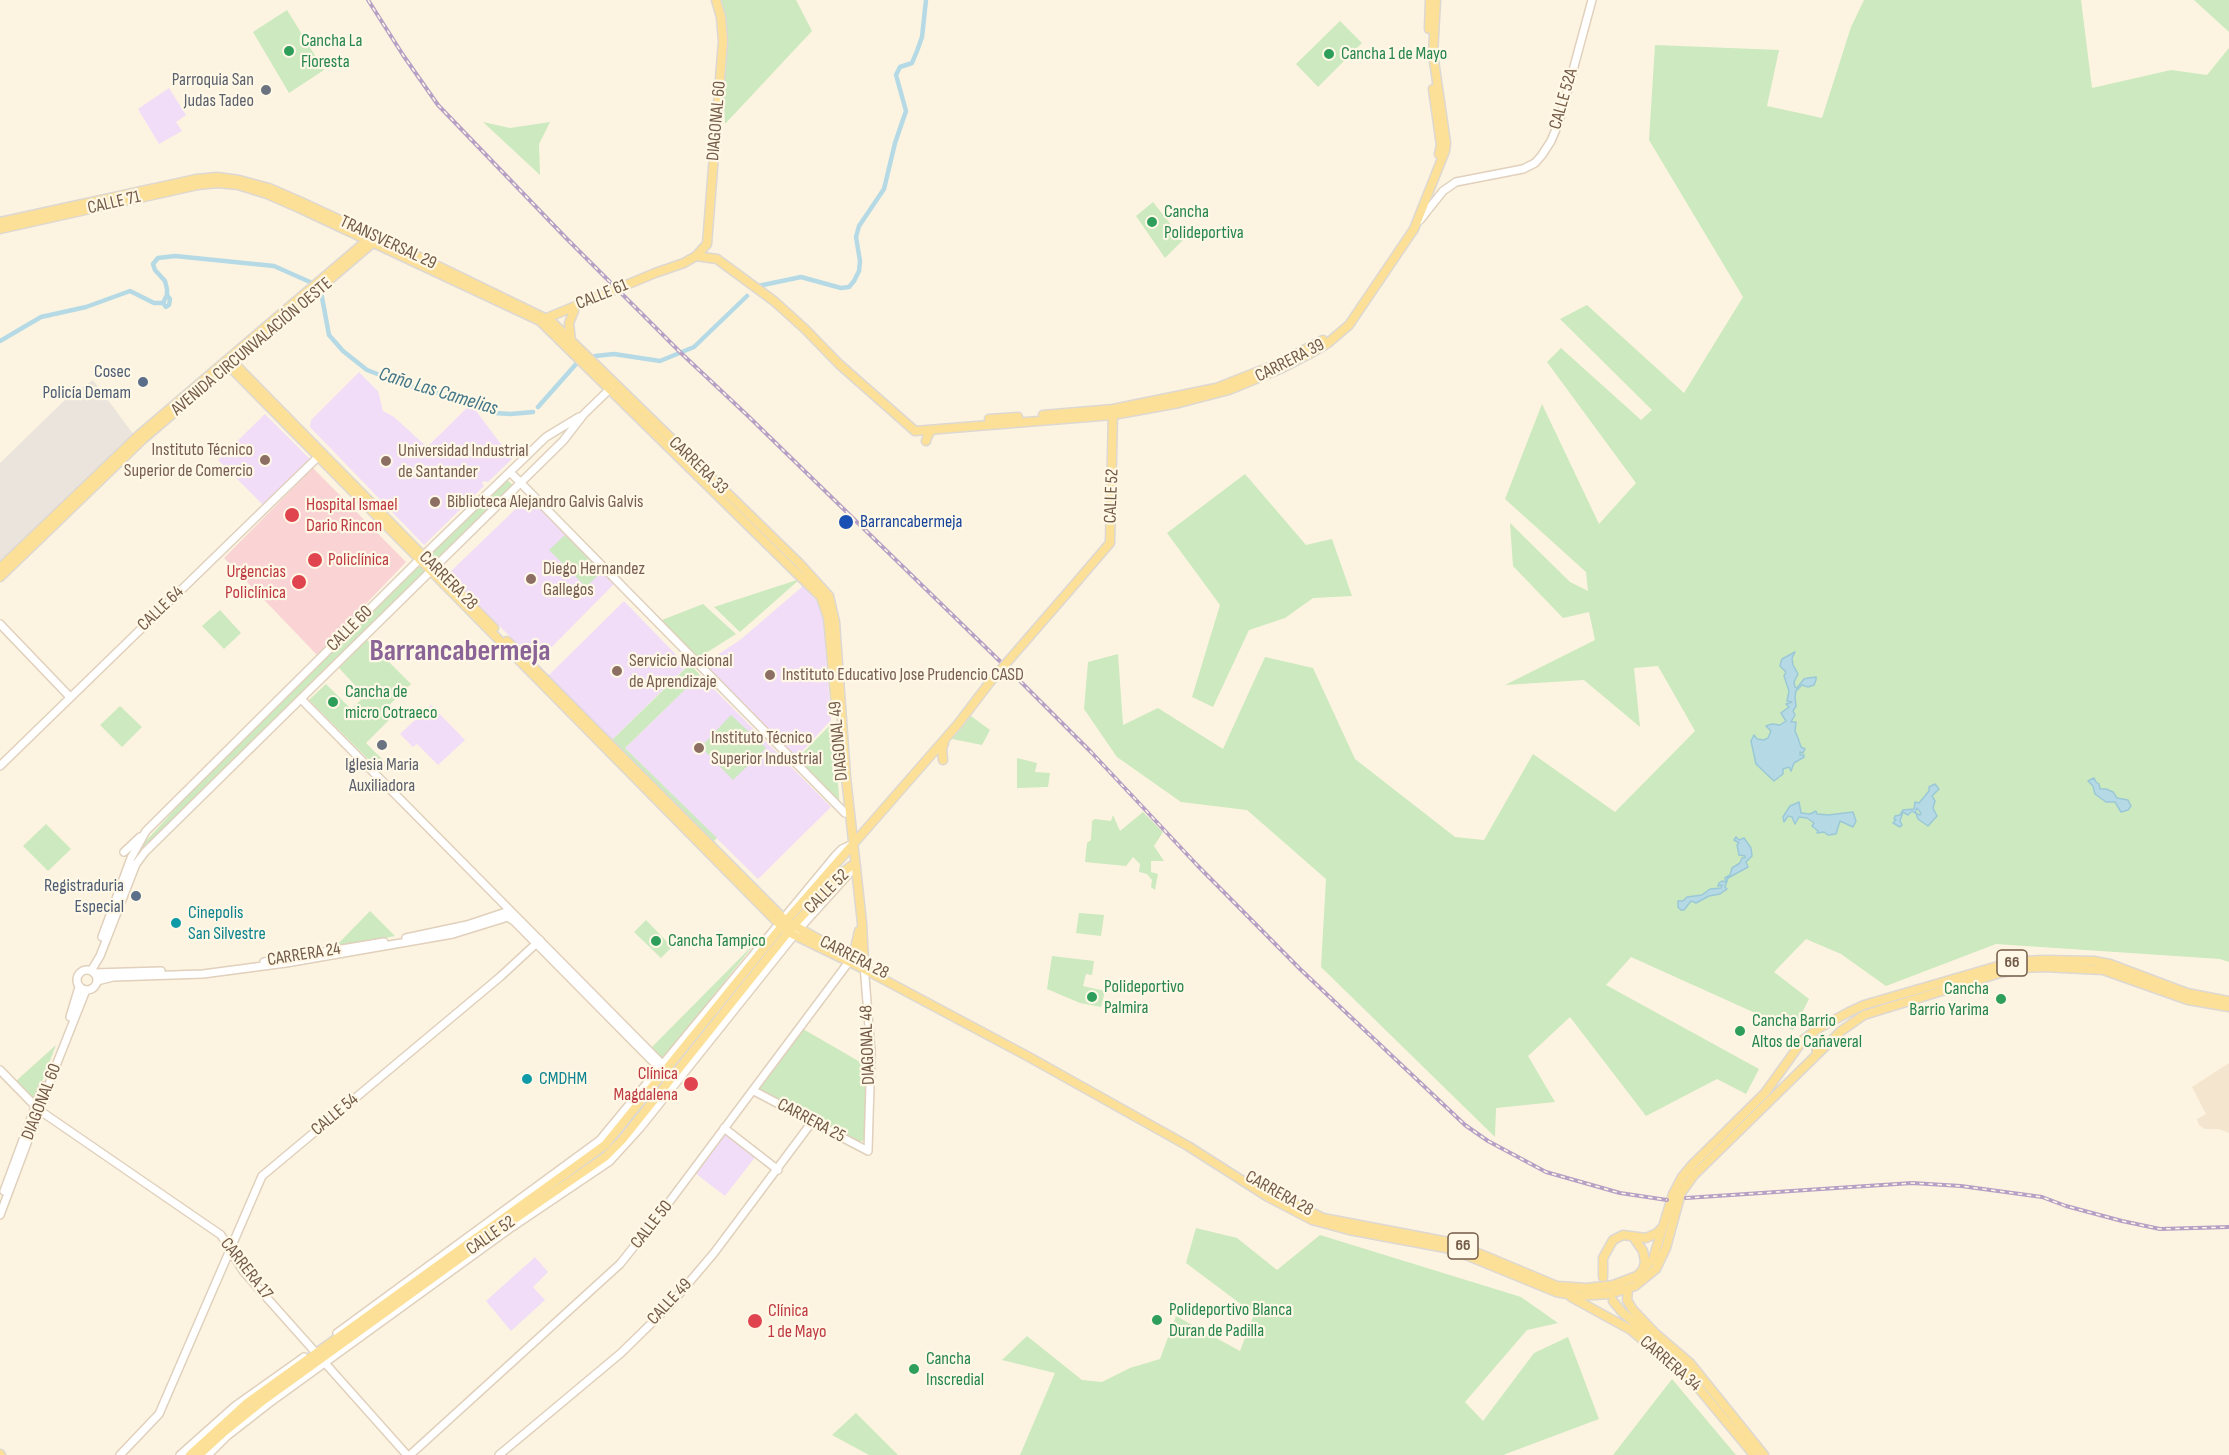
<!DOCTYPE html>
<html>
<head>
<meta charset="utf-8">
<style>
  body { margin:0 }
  canvas { display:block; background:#fcf4e0 }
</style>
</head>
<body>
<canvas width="2229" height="1455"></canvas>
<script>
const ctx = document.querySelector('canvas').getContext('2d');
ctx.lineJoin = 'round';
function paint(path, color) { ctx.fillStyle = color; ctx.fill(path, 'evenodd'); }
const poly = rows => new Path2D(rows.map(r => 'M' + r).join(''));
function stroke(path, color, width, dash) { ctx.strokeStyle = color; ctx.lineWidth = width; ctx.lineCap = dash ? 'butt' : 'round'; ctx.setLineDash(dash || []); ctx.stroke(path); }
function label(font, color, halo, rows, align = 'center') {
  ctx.font = font + ' "Sofia Sans Condensed",sans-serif'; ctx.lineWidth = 4.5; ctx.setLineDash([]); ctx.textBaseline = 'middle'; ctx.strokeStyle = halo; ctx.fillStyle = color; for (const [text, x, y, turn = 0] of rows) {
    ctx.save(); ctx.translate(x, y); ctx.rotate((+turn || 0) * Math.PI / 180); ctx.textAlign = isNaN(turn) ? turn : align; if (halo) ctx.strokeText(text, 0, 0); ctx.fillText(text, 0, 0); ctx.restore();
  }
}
const residential = poly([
  [2229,1063,2229,1133,2219,1129,2205,1129,2199,1125,2197,1119,2206,1114,2192,1087]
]);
const industrial = poly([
  [93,380,134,435,0,564,0,463,67,398]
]);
const education = poly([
  [169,88,186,115,176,122,182,131,159,144,138,109],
  [359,372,378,391,383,411,394,417,427,447,471,404,512,459,488,482,484,481,482,483,484,486,424,545,310,427,311,420],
  [265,414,312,461,265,507,218,460],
  [528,497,615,583,536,663,448,574],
  [803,586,822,607,831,720,794,760,702,665,740,640],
  [624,601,687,666,612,740,548,676],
  [700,675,831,807,758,879,625,748],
  [431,705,465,740,438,765,417,744,413,747,400,734],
  [726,1134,756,1156,725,1196,695,1173],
  [535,1257,548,1272,533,1287,545,1300,511,1331,486,1301]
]);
const medical = poly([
  [313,468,406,562,317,655,224,558]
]);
const green = poly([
  [719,0,796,0,812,31,725,124],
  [1864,0,2081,0,2092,88,2171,70,2207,75,2229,48,2229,962,2220,959,1996,944,1886,986,1841,954,1806,939,1774,972,1809,999,1793,1030,1631,957,1606,985,1759,1069,1746,1094,1717,1079,1646,1116,1570,1017,1528,1056,1555,1102,1496,1108,1495,1137,1321,967,1326,879,1247,810,1181,802,1117,757,1084,709,1088,662,1118,654,1123,725,1158,708,1223,749,1265,657,1313,668,1355,759,1455,837,1484,840,1533,754,1615,812,1695,731,1658,666,1634,668,1640,727,1584,680,1505,685,1595,640,1589,612,1563,618,1513,566,1510,523,1570,582,1588,591,1586,572,1505,499,1542,404,1599,524,1636,483,1547,362,1561,348,1641,420,1652,410,1560,319,1587,305,1684,393,1743,297,1649,140,1655,45,1779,50,1767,106,1822,118,1851,27],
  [2194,0,2229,0,2229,32],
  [287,10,324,70,289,93,253,32],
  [1340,21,1362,43,1318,87,1296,64],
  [483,122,510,128,550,122,539,144,540,175],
  [1153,202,1183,240,1165,258,1136,216],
  [1245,474,1306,545,1332,539,1352,596,1313,598,1285,618,1249,630,1213,707,1192,697,1220,605,1167,533],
  [505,478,514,486,136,857,144,843,221,759],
  [565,535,601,572,586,587,549,550],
  [800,579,740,632,714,607],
  [703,604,736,634,698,658,662,620],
  [220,610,241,633,224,649,202,626],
  [367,640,411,684,382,712,389,720,366,743,387,764,380,771,309,700,326,684,351,709,365,696,339,668],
  [690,664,700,675,625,748,717,838,711,844,610,742],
  [120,706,142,727,122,747,100,725],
  [731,715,766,748,733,780,701,747],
  [971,716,990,730,982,745,952,739],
  [833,722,840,808,795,761],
  [1017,758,1037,763,1035,772,1050,773,1048,787,1017,788],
  [1143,812,1163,832,1154,846,1164,861,1151,861,1151,872,1158,874,1155,890,1151,887,1152,880,1147,874,1139,872,1140,864,1133,857,1126,866,1085,862,1087,843,1091,840,1092,821,1095,819,1111,821,1113,815,1120,831],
  [46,824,71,849,48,871,23,846],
  [370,911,395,936,334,948],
  [1079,913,1104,915,1101,936,1076,933],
  [646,920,672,947,661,958,634,932],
  [756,942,663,1059,651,1048],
  [1052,956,1094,961,1092,975,1086,974,1083,986,1105,991,1101,1007,1080,1003,1047,989],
  [803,1029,867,1066,866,1135,863,1141,857,1142,757,1090],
  [56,1045,35,1100,16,1081],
  [1196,1228,1237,1238,1277,1270,1320,1235,1521,1297,1558,1323,1527,1330,1465,1402,1483,1421,1534,1353,1568,1337,1599,1419,1503,1455,1020,1455,1055,1373,1002,1360,1027,1336,1082,1380,1102,1382,1130,1368,1160,1359,1176,1316,1240,1351,1254,1314,1186,1263],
  [1672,1379,1736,1455,1613,1455],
  [856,1413,898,1455,869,1455,832,1435]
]);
const water = poly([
  [1795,652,1792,658,1793,665,1798,674,1794,682,1795,687,1797,688,1804,679,1808,678,1816,677,1816,680,1814,685,1808,687,1802,685,1796,691,1795,697,1796,706,1793,711,1795,715,1791,722,1796,722,1795,731,1798,738,1801,747,1805,749,1803,753,1800,752,1800,755,1804,755,1804,757,1794,763,1791,771,1789,767,1783,769,1783,774,1774,781,1756,764,1751,741,1754,735,1757,739,1764,740,1768,738,1771,731,1766,726,1772,724,1780,725,1786,721,1781,713,1789,707,1786,704,1792,702,1787,701,1789,691,1784,676,1786,672,1780,666,1781,662,1782,659,1795,652],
  [2094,778,2096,782,2099,784,2100,789,2106,789,2113,792,2117,798,2128,800,2131,806,2128,810,2121,812,2115,802,2106,802,2095,794,2093,786,2088,781,2094,778],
  [1935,784,1939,789,1932,796,1935,801,1933,808,1937,816,1928,826,1918,819,1916,813,1920,815,1921,813,1917,808,1915,813,1912,811,1908,815,1903,812,1900,821,1902,825,1900,827,1893,823,1896,820,1894,819,1895,816,1900,815,1903,810,1914,809,1915,802,1919,803,1929,791,1929,787,1935,784],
  [1799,802,1801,813,1810,814,1816,811,1817,814,1828,815,1853,812,1856,821,1853,827,1840,821,1836,834,1828,835,1824,832,1817,833,1818,831,1812,826,1814,823,1807,818,1799,817,1795,824,1792,817,1788,816,1784,822,1783,817,1790,806,1799,802],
  [1736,837,1739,840,1744,838,1751,848,1752,856,1746,862,1748,867,1728,878,1725,887,1727,889,1720,894,1709,896,1696,903,1691,901,1684,910,1681,910,1678,907,1678,901,1683,901,1687,897,1702,895,1710,889,1721,888,1722,885,1718,886,1719,883,1722,881,1726,882,1725,878,1730,875,1732,868,1740,863,1742,858,1745,858,1745,856,1739,855,1737,845,1739,843,1734,840,1736,837]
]);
const canal = poly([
  [758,286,801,277,841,288,849,287,854,281,859,271,860,261,856,237,859,226,884,189,895,143,906,111,896,75,900,67,912,63,917,51,922,37,926,0],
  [321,292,329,335,343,351,367,370,406,385,466,400,494,413,511,414,533,412],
  [163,303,166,307,169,305,170,299,167,295],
  [0,341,41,317,86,307,130,291,154,303,163,303,167,295,167,289,165,281,155,270,153,264,158,258,175,256,274,266,310,282],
  [595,356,614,354,660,361,694,347,747,296],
  [538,407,577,363]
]);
const minor = poly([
  [1420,220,1443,191,1456,182,1523,169,1535,163,1542,155,1551,141,1559,122,1592,0],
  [510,472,845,813],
  [0,624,70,697],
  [302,700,665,1067],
  [0,766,321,454],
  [124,852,140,837],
  [102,937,131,858,146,831,427,552,546,437,579,417],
  [406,938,467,925,509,911],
  [264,962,384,942],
  '77 980a10 10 0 1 1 20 0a10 10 0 1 1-20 0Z',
  [91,971,100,956,136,864,145,852,563,441,584,414,613,386],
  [94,973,161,971],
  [97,981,113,977,203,974,286,963,453,934,508,917,515,922,673,1082],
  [70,1017,79,987],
  [0,1070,39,1110,221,1235,243,1271,407,1455],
  [754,1091,868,1151,871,1051,864,965],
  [724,1128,778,1170],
  [4,1191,43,1086],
  [0,1215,57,1063,86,990],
  [337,1333,600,1140,836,855,842,849,853,844],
  [120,1455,159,1414,262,1176,500,977,540,940],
  [180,1455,235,1406,304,1357],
  [208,1455,227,1436,268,1404,512,1227,610,1161,640,1128,799,929,856,866],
  [410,1455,620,1264,664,1209,851,959],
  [499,1455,621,1353,669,1306,714,1253,812,1122]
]);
const major = poly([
  [1429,29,1430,0],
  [1433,89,1441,145,1439,154],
  [0,222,196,179,217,177,239,180,269,188,299,201,411,253,551,321,799,563,829,596,835,622,846,777,862,923,864,962],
  [0,229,198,185,218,183,238,185,267,194,299,208,540,321,821,597,828,618,836,706],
  [696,256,717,259,774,301,805,329,839,364,915,431,1113,415,1179,403,1229,390,1280,369,1313,352,1328,343,1349,325,1414,229,1445,151,1446,143,1433,54,1436,0],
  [542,320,655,273,684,263,696,256,707,244,723,41,721,17,716,0],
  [571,341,569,323,574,311],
  [229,358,494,628],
  [225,362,782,927,794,935,864,969,1029,1057,1188,1146,1268,1197,1312,1220,1349,1230,1451,1249,1556,1292,1578,1296,1610,1294,1635,1286,1656,1269,1666,1248,1681,1193,1694,1175,1841,1031,1864,1015,2000,973,2024,968,2043,967,2103,970,2188,1000,2229,1007],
  [1043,415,1113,409,1216,388,1277,364,1323,340],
  [989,419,1018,417],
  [926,441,928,435,932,430],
  [0,568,139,435,364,243],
  [0,577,142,440,376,240],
  [1068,592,1110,543,1113,411],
  [507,641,786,921,833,947],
  [943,760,942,749,944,743],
  [853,957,859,931],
  [1803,1040,1810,1040,1816,1044,1817,1054],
  [1279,1196,1323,1218,1454,1243,1557,1286,1587,1288,1613,1285,1637,1276,1653,1259,1673,1194,1682,1177,1692,1165,1765,1093,1803,1040,1819,1028,1849,1012,1864,1005,1998,966,2024,961,2044,960,2094,961,2110,964,2187,993,2229,1001],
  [1634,1238,1643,1251,1645,1262,1643,1270],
  [1603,1277,1603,1258,1613,1240,1623,1235,1646,1238,1657,1233,1663,1227],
  [1628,1289,1627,1300,1633,1310,1656,1334,1690,1363,1764,1455],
  [1571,1297,1631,1330,1696,1385,1754,1455],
  [1613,1301,1622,1312,1694,1374],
  [0,1454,1,1455],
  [190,1455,247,1403,605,1145,786,921,958,724,990,682],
  [199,1455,223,1433,264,1400,509,1223,605,1157,622,1140,793,926,842,873,851,866,856,866]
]);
const rail = poly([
  [368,0,403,55,438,105,566,238,682,354,747,415,1011,672,1091,752,1197,865,1300,969,1465,1125,1488,1141,1546,1172,1620,1193,1667,1200],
  [1686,1198,1912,1183,1961,1186,2042,1197,2066,1206,2122,1221,2160,1229,2229,1227]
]);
const majorBridge = poly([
  [990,682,1068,592]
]);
const markers = [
  [289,51,6,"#2e9e5b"],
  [1329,54,6,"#2e9e5b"],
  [266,90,6,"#6b7280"],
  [1152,222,6,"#2e9e5b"],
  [143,382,6,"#5c6f8a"],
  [265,460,6,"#8d6e63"],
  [386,461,6,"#8d6e63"],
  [435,502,6,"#8d6e63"],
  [292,515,8,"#e0444e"],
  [846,522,8,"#1a4fb4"],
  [315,560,8,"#e0444e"],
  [531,579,6,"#8d6e63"],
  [299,582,8,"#e0444e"],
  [617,671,6,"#8d6e63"],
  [770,675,6,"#8d6e63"],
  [333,702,6,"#2e9e5b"],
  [382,745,6,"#6b7280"],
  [699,748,6,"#8d6e63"],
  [136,896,6,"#5c6f8a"],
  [176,923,6,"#0f9aa8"],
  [656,941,6,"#2e9e5b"],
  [1092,997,6,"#2e9e5b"],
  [2001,999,6,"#2e9e5b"],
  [1740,1031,6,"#2e9e5b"],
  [527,1079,6,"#0f9aa8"],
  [691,1084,8,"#e0444e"],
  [1157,1320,6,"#2e9e5b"],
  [755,1321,8,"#e0444e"],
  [914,1369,6,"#2e9e5b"]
];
const shields = [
  [2012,963,30],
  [1463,1246,30]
];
const shieldNames = [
  ["66",2012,963],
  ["66",1463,1246]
];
const leisureNames = [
  ["Cancha La",301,41],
  ["Floresta",301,62],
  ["Cancha 1 de Mayo",1341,54],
  ["Cancha",1164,212],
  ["Polideportiva",1164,233],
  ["Cancha de",345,692],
  ["micro Cotraeco",345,713],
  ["Cancha Tampico",668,941],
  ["Polideportivo",1104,987],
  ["Palmira",1104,1008],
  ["Cancha",1989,989,"right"],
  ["Barrio Yarima",1989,1010,"right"],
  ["Cancha Barrio",1752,1021],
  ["Altos de Cañaveral",1752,1042],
  ["Polideportivo Blanca",1169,1310],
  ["Duran de Padilla",1169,1331],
  ["Cancha",926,1359],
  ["Inscredial",926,1380]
];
const worshipNames = [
  ["Parroquia San",254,80],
  ["Judas Tadeo",254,101],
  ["Iglesia Maria",382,765,"center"],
  ["Auxiliadora",382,786,"center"]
];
const streetNames = [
  ["CALLE 52A",1564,99,-74],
  ["DIAGONAL 60",717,121,-85],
  ["CALLE 71",114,203,-13],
  ["TRANSVERSAL 29",388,243,25],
  ["CALLE 61",602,295,-22],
  ["AVENIDA CIRCUNVALACIÓN OESTE",252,347,-40],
  ["CARRERA 39",1290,361,-27],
  ["CARRERA 33",698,466,44],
  ["CALLE 52",1112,496,-88],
  ["CARRERA 28",448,581,45],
  ["CALLE 64",161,609,-44],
  ["CALLE 60",350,629,-45],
  ["DIAGONAL 49",839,741,-95],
  ["CALLE 52",827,892,-45],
  ["CARRERA 24",304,955,-9],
  ["CARRERA 28",854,958,27],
  ["DIAGONAL 48",868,1045,-92],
  ["DIAGONAL 60",42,1102,-69],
  ["CALLE 54",335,1115,-40],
  ["CARRERA 25",811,1121,28],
  ["CARRERA 28",1279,1194,29],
  ["CALLE 50",652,1225,-52],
  ["CALLE 52",491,1236,-35],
  ["CARRERA 17",246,1269,52],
  ["CALLE 49",670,1302,-47],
  ["CARRERA 34",1670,1364,41]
];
const serviceNames = [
  ["Cosec",131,372],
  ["Policía Demam",131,393],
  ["Registraduria",124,886],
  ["Especial",124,907]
];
const educationNames = [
  ["Instituto Técnico",253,450,"right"],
  ["Superior de Comercio",253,471,"right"],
  ["Universidad Industrial",398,451],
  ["de Santander",398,472],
  ["Biblioteca Alejandro Galvis Galvis",447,502],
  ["Diego Hernandez",543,569],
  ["Gallegos",543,590],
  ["Servicio Nacional",629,661],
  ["de Aprendizaje",629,682],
  ["Instituto Educativo Jose Prudencio CASD",782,675],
  ["Instituto Técnico",711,738],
  ["Superior Industrial",711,759]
];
const healthNames = [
  ["Hospital Ismael",306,505],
  ["Dario Rincon",306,526],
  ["Policlínica",328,560],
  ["Urgencias",286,572,"right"],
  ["Policlínica",286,593,"right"],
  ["Clínica",678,1074,"right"],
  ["Magdalena",678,1095,"right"],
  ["Clínica",768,1311],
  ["1 de Mayo",768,1332]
];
const transitNames = [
  ["Barrancabermeja",860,522]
];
const cultureNames = [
  ["Cinepolis",188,913],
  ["San Silvestre",188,934],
  ["CMDHM",539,1079]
];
const waterNames = [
  ["Caño Las Camelias",438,392,17]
];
const townNames = [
  ["Barrancabermeja",460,652]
];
paint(residential, '#f4e6ce');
paint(industrial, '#eae4dc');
paint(education, '#f1ddf8');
paint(medical, '#fad3d4');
paint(green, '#cce9bf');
paint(water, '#b5dae5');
stroke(water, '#9bc8d7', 1.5);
stroke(canal, '#b5dae5', 4.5);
stroke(minor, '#e0d0bc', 10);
stroke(major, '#ddd8d3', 11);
stroke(minor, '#fff', 7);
stroke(major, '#fce097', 8);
stroke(rail, '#b7a0c5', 4);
stroke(rail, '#fff8e6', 1.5, [4.5]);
stroke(majorBridge, '#ddd8d3', 11, []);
stroke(majorBridge, '#fce097', 8);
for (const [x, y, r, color] of markers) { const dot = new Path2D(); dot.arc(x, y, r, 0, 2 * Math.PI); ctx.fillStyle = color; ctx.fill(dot); stroke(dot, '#fff8e6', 2); }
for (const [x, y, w] of shields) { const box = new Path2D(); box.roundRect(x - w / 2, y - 13, w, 26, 4.5); ctx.fillStyle = '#fff8e6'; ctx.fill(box); stroke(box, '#735b47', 1.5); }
label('bold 16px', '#735b47', null, shieldNames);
label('18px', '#27864d', '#fff8e6', leisureNames, 'left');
label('18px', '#5b616d', '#fff8e6', worshipNames, 'right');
label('18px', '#735b47', '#fff8e6', streetNames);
label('18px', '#4e5e75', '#fff8e6', serviceNames, 'right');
label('18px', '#785e54', '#fff8e6', educationNames, 'left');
label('18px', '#be3a42', '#fff8e6', healthNames, 'left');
label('18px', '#164399', '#fff8e6', transitNames, 'left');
label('18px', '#0d838f', '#fff8e6', cultureNames, 'left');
label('italic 20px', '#417587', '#fff8e6', waterNames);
label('bold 30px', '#8a6397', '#fff8e6', townNames);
</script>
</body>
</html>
